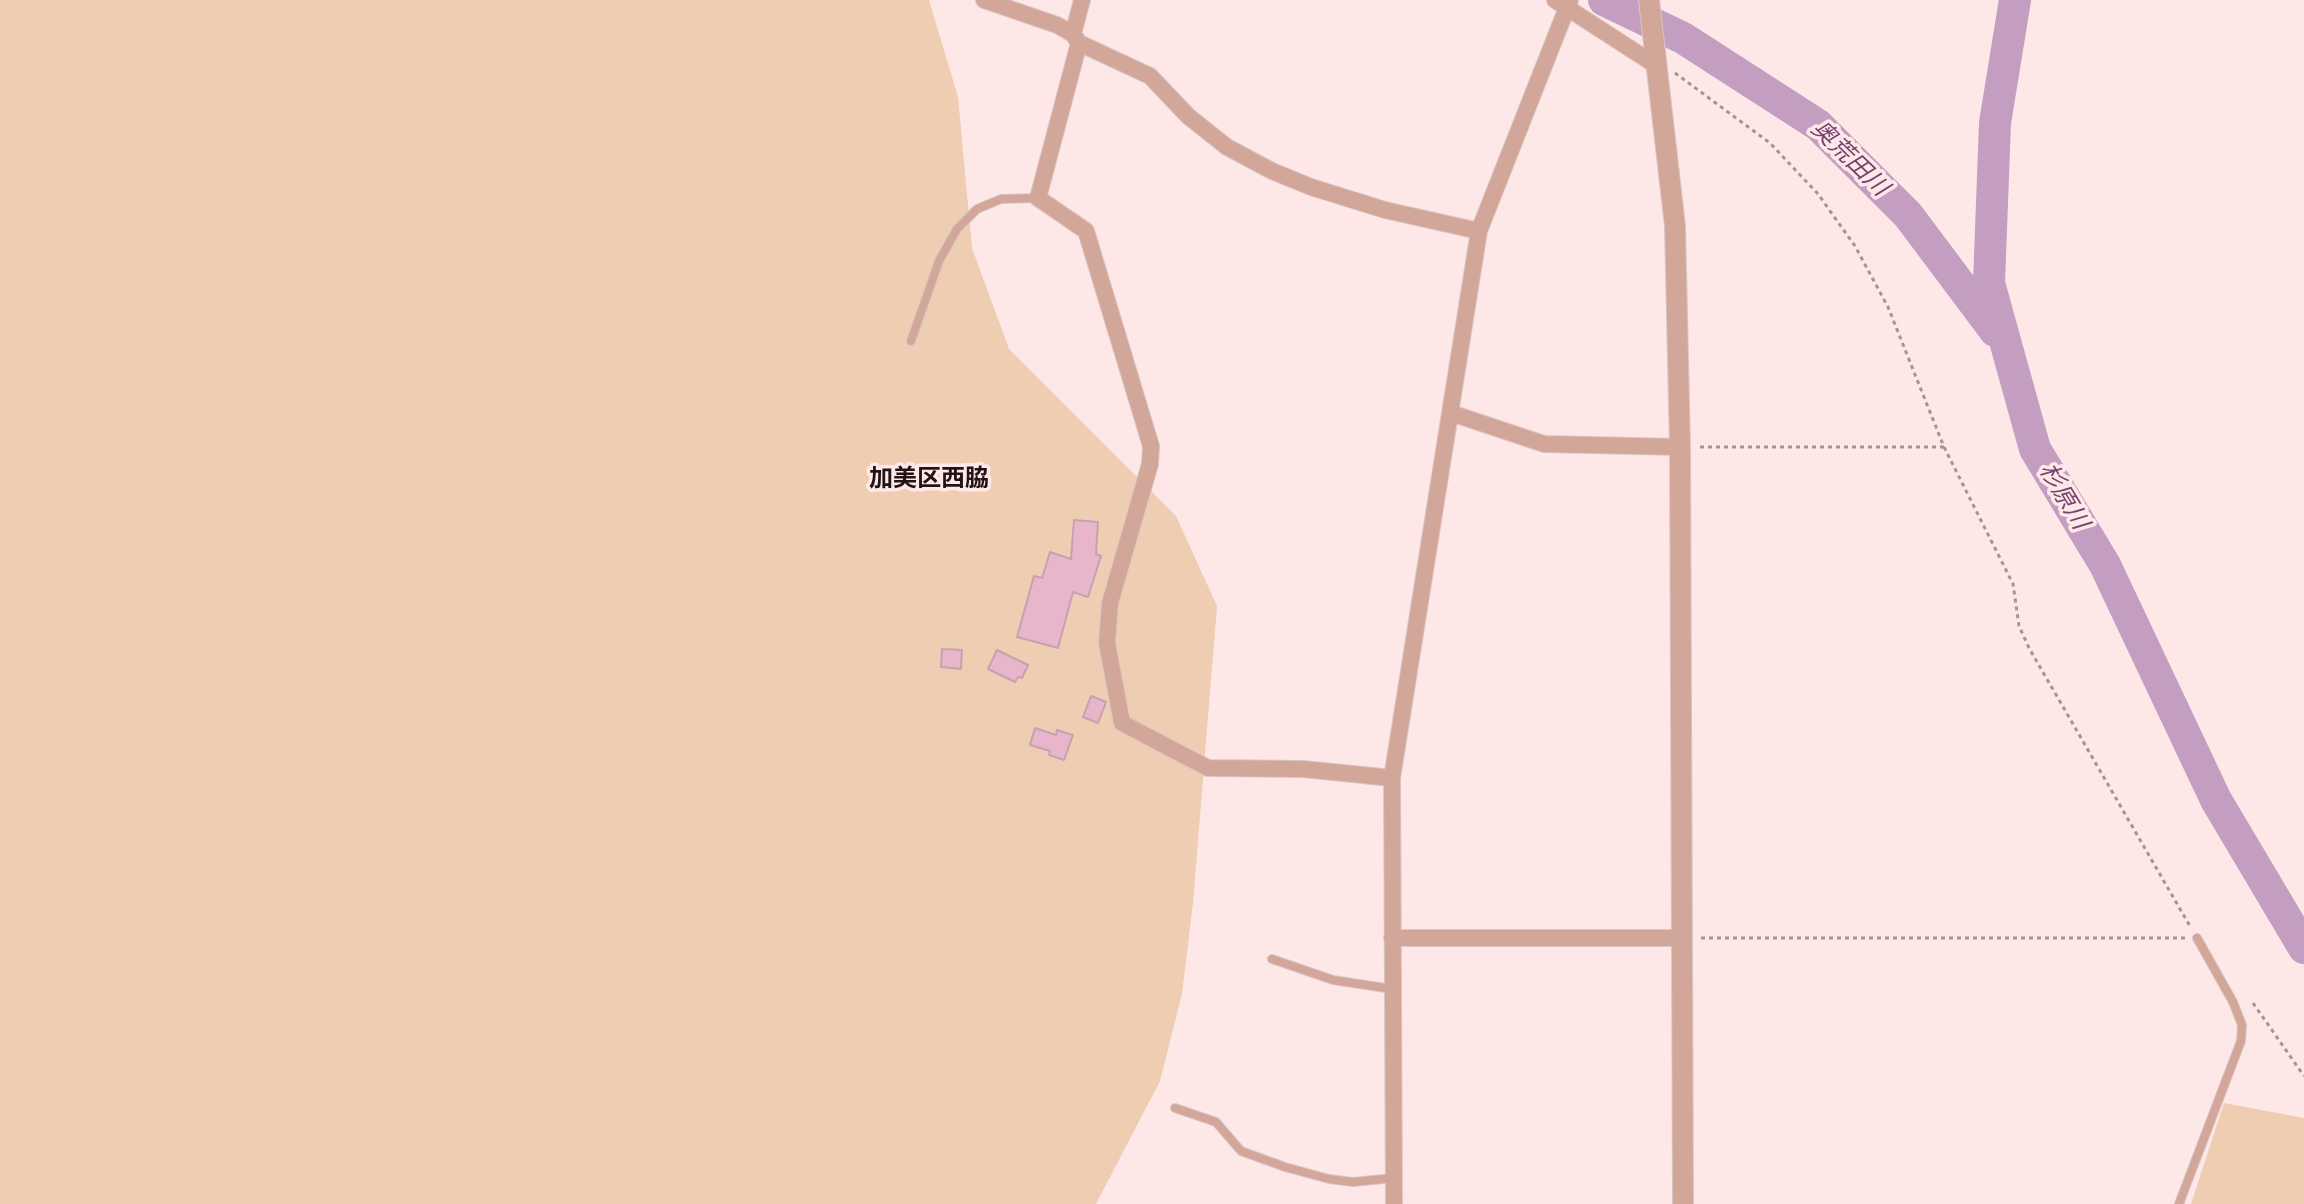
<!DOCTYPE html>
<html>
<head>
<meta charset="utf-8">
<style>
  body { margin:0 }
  canvas { display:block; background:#fee7e7 }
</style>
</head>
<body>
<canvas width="2304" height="1204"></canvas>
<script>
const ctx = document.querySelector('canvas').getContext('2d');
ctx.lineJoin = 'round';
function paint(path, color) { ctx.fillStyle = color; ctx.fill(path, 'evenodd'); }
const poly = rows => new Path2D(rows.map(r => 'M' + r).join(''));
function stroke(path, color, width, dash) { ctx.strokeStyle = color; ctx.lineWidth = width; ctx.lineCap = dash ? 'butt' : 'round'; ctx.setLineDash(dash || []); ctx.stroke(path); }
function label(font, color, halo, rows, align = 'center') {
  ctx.font = font + ' "Golos Text","Noto Sans JP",sans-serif'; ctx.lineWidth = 7; ctx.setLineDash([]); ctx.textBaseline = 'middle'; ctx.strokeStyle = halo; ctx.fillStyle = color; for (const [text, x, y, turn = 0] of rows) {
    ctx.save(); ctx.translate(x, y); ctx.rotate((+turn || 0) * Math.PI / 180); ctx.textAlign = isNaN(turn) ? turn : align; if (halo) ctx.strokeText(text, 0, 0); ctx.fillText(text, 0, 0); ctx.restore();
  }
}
const green = poly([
  [0,0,929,0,958,97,972,248,1009,349,1176,516,1217,606,1193,903,1182,994,1160,1081,1096,1204,0,1204],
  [2224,1103,2304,1118,2304,1204,2191,1204]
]);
const river = poly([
  [1604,0,1683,38,1818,125,1908,215,1995,331],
  [2015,0,1995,123,1989,283,2035,449,2105,565,2216,800,2304,948]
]);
const building = poly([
  [1074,520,1098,522,1096,554,1101,556,1088,597,1073,592,1058,648,1017,637,1034,576,1042,578,1050,552,1071,559,1074,520],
  [942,649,962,650,961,669,941,667,942,649],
  [997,650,1028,665,1022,678,1018,677,1015,682,988,669,997,650],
  [1091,696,1106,702,1098,723,1083,717,1091,696],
  [1035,728,1056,735,1057,730,1073,735,1064,760,1049,755,1050,751,1030,745,1035,728]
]);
const path = poly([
  [1675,73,1770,143,1818,194,1855,246,1888,307,1944,447,2013,584,2019,626,2029,648,2191,928],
  [1700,447,1944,447],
  [1701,938,2185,938],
  [2253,1003,2304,1076]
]);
const service = poly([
  [911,341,939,261,957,229,977,209,1001,199,1038,198],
  [1272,959,1333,980,1392,989],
  [1175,1108,1216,1122,1241,1151,1285,1167,1329,1179,1353,1182,1394,1178],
  [2179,1204,2241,1041,2242,1025,2233,1002,2197,938]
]);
const minor = poly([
  [984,0,1057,25,1073,34,1079,43,1150,76,1188,116,1227,147,1272,171,1311,187,1385,210,1479,231],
  [1555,0,1657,66],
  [1073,34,1082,0],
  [1079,43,1038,198,1086,231,1151,446,1150,464,1110,603,1107,643,1122,723,1208,768,1303,769,1392,778],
  [1451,413,1544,444,1680,447],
  [1392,938,1681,938],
  [1394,1204,1392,778,1479,231,1570,0]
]);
const tertiary = poly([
  [1649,0,1675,226,1680,447,1683,1204]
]);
const waterNames = [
  ["奥荒田川",1850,158,44],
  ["杉原川",2064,496,59]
];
const neighbourhoodNames = [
  ["加美区西脇",929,478]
];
paint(green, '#eecdb2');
stroke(river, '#c49ec1', 32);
paint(building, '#e8b5ca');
stroke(building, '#c4a3b0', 2);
stroke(service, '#dbc5c5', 10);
stroke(minor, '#dbc5c5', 18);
stroke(tertiary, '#dbc5c5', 22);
stroke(path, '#a69394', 3, [4, 4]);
stroke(service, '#d2a698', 8);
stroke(minor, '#d2a698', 16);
stroke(tertiary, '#d2a698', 20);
label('italic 24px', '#744371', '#fee7e7', waterNames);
label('bold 24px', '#211415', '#fee7e7', neighbourhoodNames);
</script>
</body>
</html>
